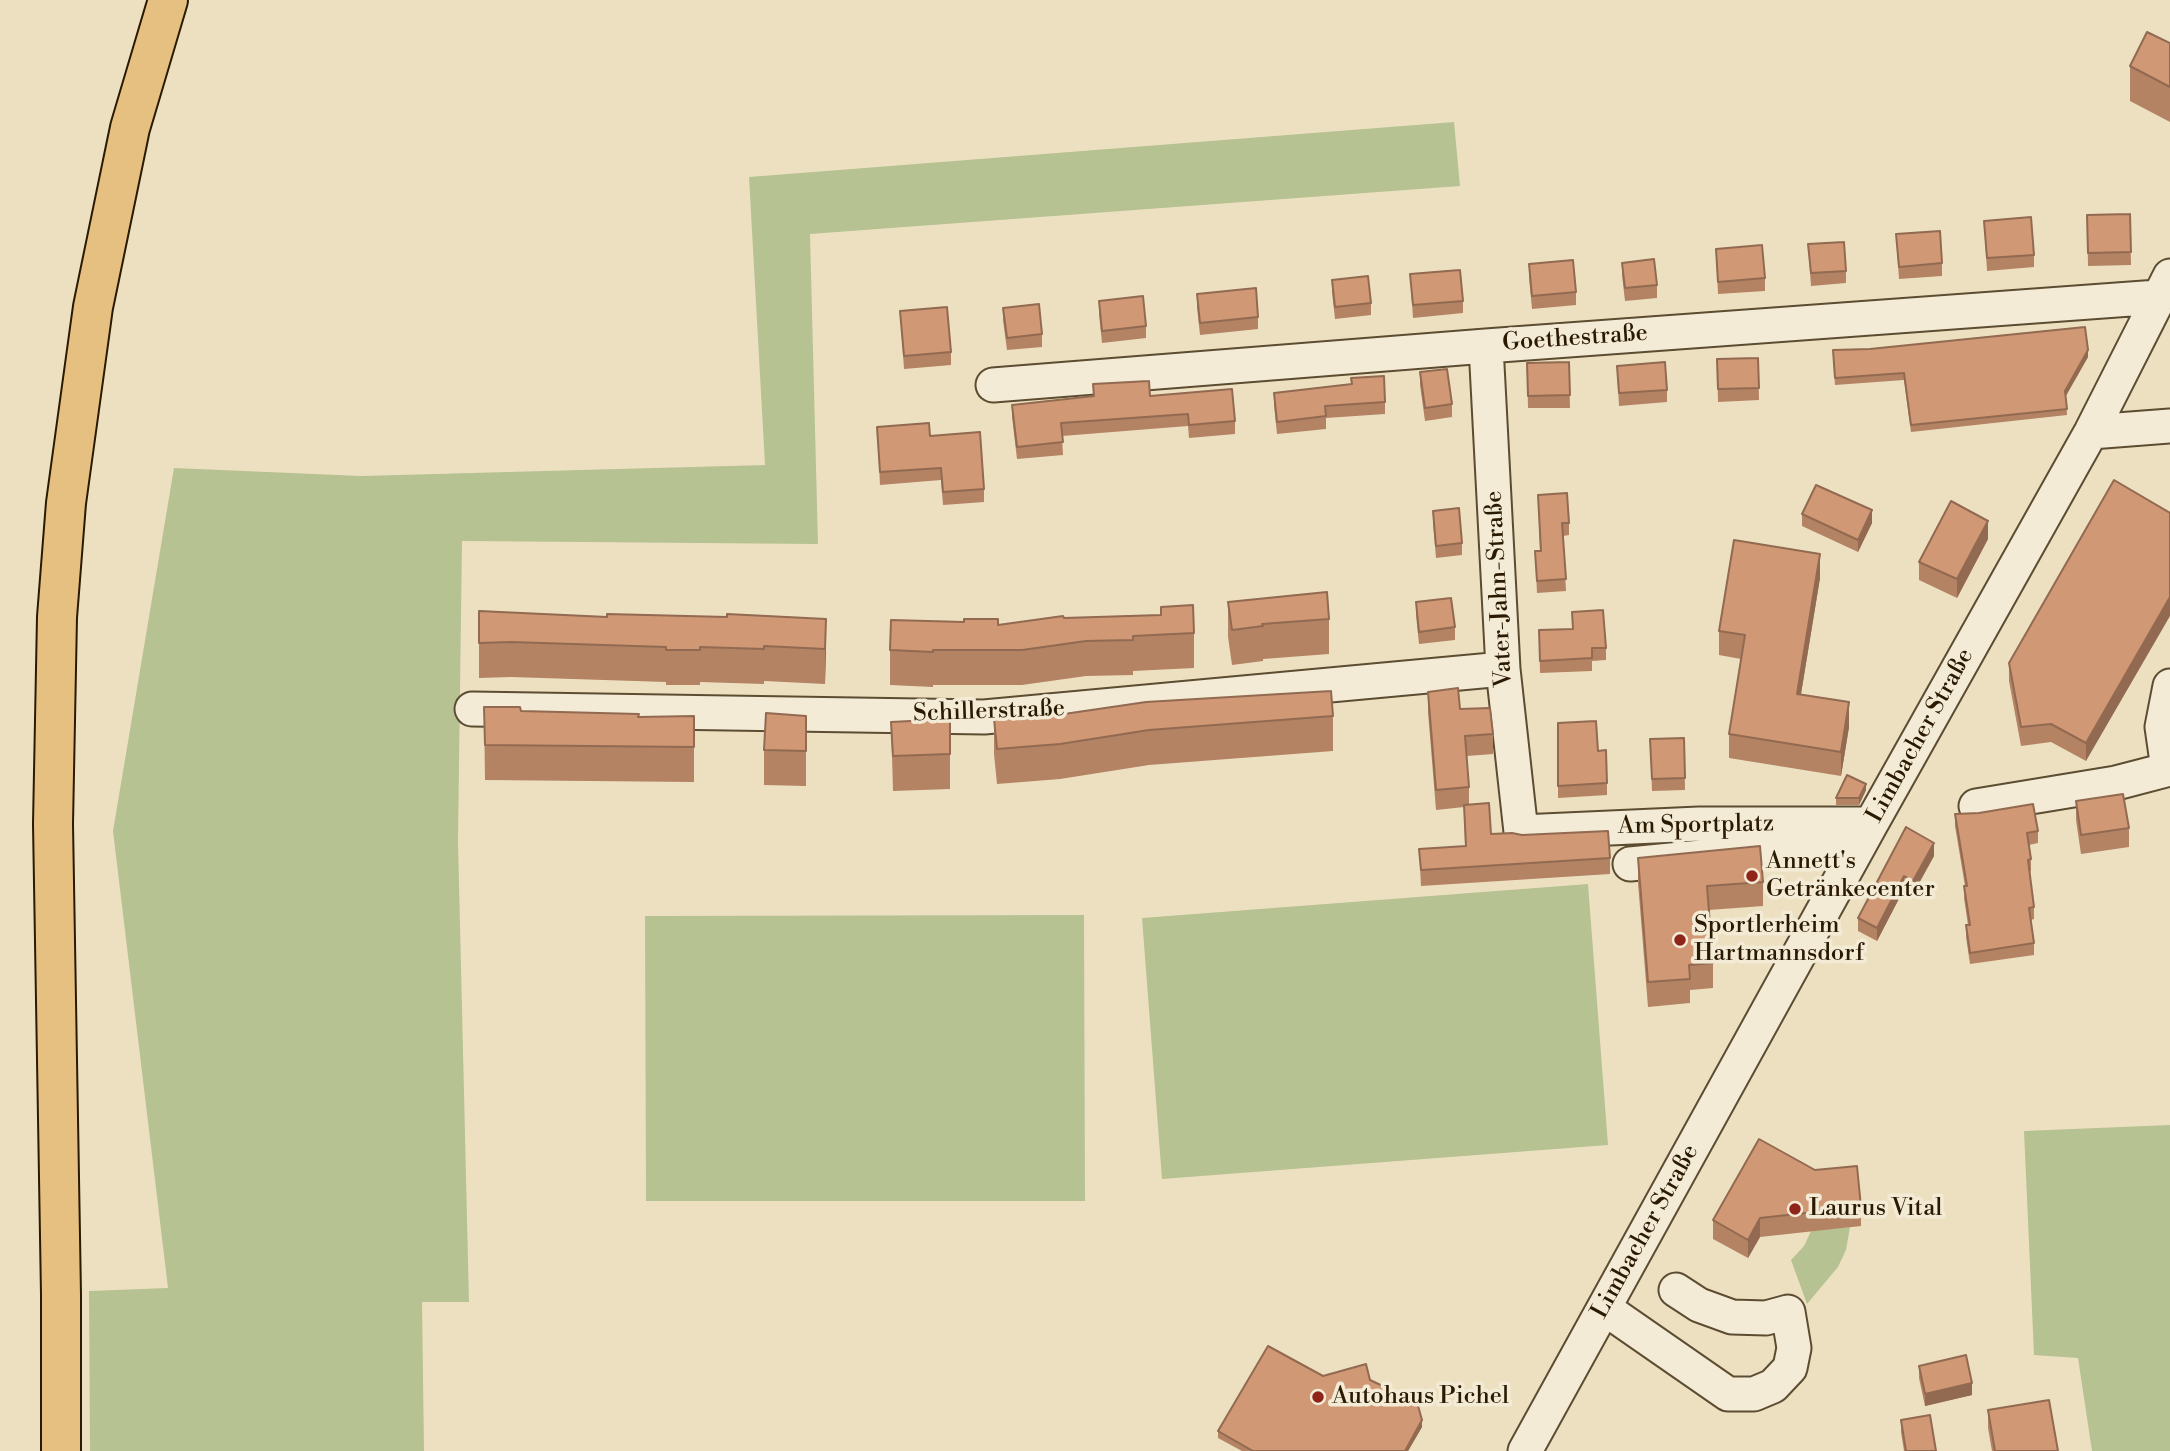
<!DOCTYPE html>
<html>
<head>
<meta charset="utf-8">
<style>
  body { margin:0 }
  canvas { display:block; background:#ede0c0 }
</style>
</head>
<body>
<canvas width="2170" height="1451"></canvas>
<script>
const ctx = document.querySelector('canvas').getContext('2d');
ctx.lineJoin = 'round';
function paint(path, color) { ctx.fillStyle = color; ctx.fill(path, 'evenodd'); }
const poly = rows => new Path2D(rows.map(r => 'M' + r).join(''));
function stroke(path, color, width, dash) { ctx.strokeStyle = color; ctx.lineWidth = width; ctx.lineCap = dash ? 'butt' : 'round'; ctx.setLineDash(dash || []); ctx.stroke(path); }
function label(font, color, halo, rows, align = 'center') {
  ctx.font = font + ' "Libre Bodoni",serif'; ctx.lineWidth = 7; ctx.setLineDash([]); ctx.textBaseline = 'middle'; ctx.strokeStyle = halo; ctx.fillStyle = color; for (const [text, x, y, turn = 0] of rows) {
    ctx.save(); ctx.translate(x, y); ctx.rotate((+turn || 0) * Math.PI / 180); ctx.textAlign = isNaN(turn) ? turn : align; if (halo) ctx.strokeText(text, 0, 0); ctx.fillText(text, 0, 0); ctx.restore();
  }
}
const green = poly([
  [1454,122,1460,186,810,234,818,544,462,541,458,841,469,1302,422,1302,424,1451,90,1451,89,1291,168,1288,113,831,174,468,361,476,765,465,749,177],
  [1588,884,1608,1145,1162,1179,1142,918],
  [1084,915,1085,1201,646,1201,645,916],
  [2170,1125,2170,1451,2092,1451,2078,1358,2034,1355,2024,1131],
  [1850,1227,1846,1250,1838,1267,1807,1304,1791,1260,1804,1246,1811,1231]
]);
const minor = poly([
  [1486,346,1503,669,1521,832,1699,824,1871,824],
  [993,385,1486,346,2158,297],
  [2091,432,2170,426],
  [472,709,984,717,1503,669],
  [2168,769,2162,727,2170,686],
  [1976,806,2116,783,2170,769],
  [1630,864,1845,843],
  [1604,1308,1728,1394,1754,1394,1773,1386,1790,1368,1794,1348,1788,1312,1766,1318,1732,1317,1699,1305,1676,1290],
  [1525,1451,1871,824,2091,432,2170,276]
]);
const major = poly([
  [61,1451,61,1295,53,824,57,617,66,503,93,307,130,128,168,0]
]);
const wall = poly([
  [2170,43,2170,122,2130,101,2130,66],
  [2130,214,2131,265,2088,266,2087,215],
  [1984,221,2034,255,2034,267,1987,271],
  [1896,234,1942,263,1942,276,1899,279],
  [1808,244,1846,271,1846,283,1811,286],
  [1716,249,1765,278,1765,291,1718,294],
  [1622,263,1657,285,1657,298,1625,301,1622,275],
  [1529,264,1576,292,1576,305,1532,309,1529,277],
  [1410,274,1463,301,1463,313,1413,318],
  [1332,280,1371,303,1371,315,1335,319,1332,292],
  [1197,294,1258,317,1258,329,1200,335,1197,307],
  [1099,301,1146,326,1146,338,1102,343,1099,314],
  [1003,308,1042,334,1042,347,1007,350,1003,320],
  [900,311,951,352,951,365,904,369],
  [1833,357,2088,357,2066,396,2067,415,1911,432,1904,380,1835,385],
  [1758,358,1759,400,1718,402,1717,359],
  [1569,362,1570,408,1528,408,1527,363],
  [1617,366,1667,390,1667,402,1619,406],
  [1420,372,1452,404,1452,417,1425,421,1420,385],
  [1093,384,1150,396,1235,421,1235,434,1189,438,1188,426,1062,436,1063,455,1017,459,1012,417,1012,405,1093,396],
  [1274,393,1385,402,1385,414,1326,418,1326,429,1277,434,1274,405],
  [877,427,930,436,984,489,984,502,943,505,941,480,880,485],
  [2114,480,2086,761,2051,742,2021,746,2009,681,2009,663],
  [1538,495,1569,523,1569,535,1563,536,1566,591,1537,593,1535,551,1540,551],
  [1433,511,1462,543,1462,555,1436,558,1433,523],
  [1802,514,1872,523,1858,552,1802,526],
  [1988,539,1957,598,1919,580,1919,562],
  [1820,578,1801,694,1849,727,1841,776,1729,758,1729,734,1741,659,1719,655,1719,631],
  [1228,602,1329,619,1329,654,1263,659,1263,661,1232,665,1228,637],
  [1416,602,1455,627,1455,640,1419,644,1416,615],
  [479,611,607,617,826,619,825,684,764,681,764,684,700,682,700,685,666,685,666,682,511,677,479,678],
  [1572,612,1606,648,1606,660,1592,661,1592,671,1540,673,1539,630,1572,629],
  [1064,618,1194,633,1194,668,1133,671,1133,675,1086,676,1022,685,933,685,933,687,890,685,890,650,964,622,998,625],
  [1428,692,1460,709,1493,734,1493,754,1467,756,1469,787,1469,805,1491,834,1610,858,1610,874,1421,886,1419,849,1465,846,1464,807,1436,810,1428,712],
  [484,707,521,711,638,717,694,716,694,782,485,780],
  [806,716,806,786,764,785,764,750],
  [1333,716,1333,751,1149,765,1060,779,997,784,994,754,994,719],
  [950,719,950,789,893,791,891,722],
  [1558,723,1598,751,1607,783,1607,795,1558,798],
  [1684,738,1685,790,1652,791,1650,739],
  [1866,790,1859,805,1836,805,1836,798],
  [2076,801,2129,828,2129,847,2081,854,2076,820],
  [1955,814,2038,831,2038,843,2029,845,2031,859,2031,871,2029,872,2034,907,2034,919,2031,920,2034,943,2034,955,1970,964,1966,937,1966,925,1968,925,1964,898,1965,886,1955,826],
  [1906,827,1934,856,1913,894,1904,889,1877,941,1858,931,1858,918],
  [1638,858,1763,882,1763,906,1709,910,1713,963,1713,988,1690,990,1690,1003,1648,1007,1638,883],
  [1861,1207,1861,1226,1760,1237,1748,1258,1713,1239,1713,1220],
  [1919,1366,1972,1395,1925,1406,1919,1378],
  [1323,1376,1370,1380,1422,1427,1408,1451,1242,1451,1218,1438,1218,1431],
  [1988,1410,2058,1451,1992,1451,1988,1428],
  [1901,1420,1936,1451,1904,1451,1901,1432]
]);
const shadedWall = poly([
  [2088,350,2088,357,2065,397,2065,391],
  [1872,510,1872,523,1858,552,1858,540],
  [1988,521,1988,539,1957,598,1957,579],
  [1820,554,1820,578,1797,718,1797,694],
  [2170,597,2170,616,2086,761,2086,743],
  [826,619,826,654,825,684,825,649],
  [1849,702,1849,727,1841,776,1841,752],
  [1866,784,1866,790,1859,805,1859,798],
  [1934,843,1934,856,1913,894,1913,881],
  [1904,876,1904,889,1877,941,1877,928],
  [1760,1218,1760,1237,1748,1258,1748,1240],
  [1972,1383,1972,1395,1925,1406,1925,1394],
  [1422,1420,1422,1427,1408,1451,1405,1451]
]);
const building = poly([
  [2147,32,2170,43,2170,87,2130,66,2147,32],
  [2130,214,2131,252,2088,253,2087,215,2130,214],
  [2031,217,2034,255,1987,258,1984,221,2031,217],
  [1940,231,1942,263,1899,267,1896,234,1940,231],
  [1844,242,1846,271,1811,273,1808,244,1844,242],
  [1762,245,1765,278,1718,282,1716,249,1762,245],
  [1654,259,1657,285,1625,288,1622,263,1654,259],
  [1573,260,1576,292,1532,296,1529,264,1573,260],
  [1460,270,1463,301,1413,305,1410,274,1460,270],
  [1368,276,1371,303,1335,307,1332,280,1368,276],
  [1256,288,1258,317,1200,323,1197,294,1256,288],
  [1143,296,1146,326,1102,331,1099,301,1143,296],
  [1039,304,1042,334,1007,338,1003,308,1039,304],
  [947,307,951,352,904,356,900,311,947,307],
  [2085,327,2088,350,2065,391,2067,409,1911,425,1904,373,1835,378,1833,350,1870,349,2085,327],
  [1758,358,1759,388,1718,389,1717,359,1758,358],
  [1569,362,1570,395,1528,396,1527,363,1569,362],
  [1665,362,1667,390,1619,393,1617,366,1665,362],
  [1447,369,1452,404,1425,408,1420,372,1447,369],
  [1384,376,1385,402,1325,406,1326,416,1277,422,1274,393,1352,384,1351,378,1384,376],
  [1149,381,1150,396,1232,389,1235,421,1189,425,1188,414,1061,423,1063,442,1017,447,1012,405,1094,396,1093,384,1149,381],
  [929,423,930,436,980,432,984,489,943,492,941,468,880,472,877,427,929,423],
  [2114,480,2170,513,2170,597,2086,743,2051,724,2021,727,2009,663,2114,480],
  [1816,485,1872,510,1858,540,1802,514,1816,485],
  [1567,493,1569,523,1562,523,1566,579,1537,581,1535,551,1541,551,1538,495,1567,493],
  [1951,501,1988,521,1957,579,1919,562,1951,501],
  [1459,508,1462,543,1436,546,1433,511,1459,508],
  [1734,540,1820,554,1797,694,1849,702,1841,752,1729,734,1745,635,1719,631,1734,540],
  [1327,592,1329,619,1262,624,1263,626,1232,630,1228,602,1327,592],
  [1451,598,1455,627,1419,632,1416,602,1451,598],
  [1193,605,1194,633,1133,636,1133,640,1086,641,1022,650,933,650,933,652,890,650,891,620,964,622,964,619,998,619,998,625,1063,616,1064,618,1161,615,1161,607,1193,605],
  [1603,610,1606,648,1592,648,1592,658,1540,661,1539,630,1573,629,1572,612,1603,610],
  [479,611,607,617,607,614,727,617,727,614,826,619,825,649,764,646,764,649,700,647,700,650,666,650,666,647,511,642,479,643,479,611],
  [1458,688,1460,709,1490,708,1493,734,1465,736,1469,787,1436,790,1428,692,1458,688],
  [1331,691,1333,716,1149,730,1060,744,997,749,994,719,1030,715,1030,719,1146,702,1331,691],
  [484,707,520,707,521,711,639,714,638,717,694,716,694,747,485,745,484,707],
  [766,713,806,716,806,751,764,750,766,713],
  [950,719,950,754,893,756,891,722,950,719],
  [1596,721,1598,751,1606,750,1607,783,1558,786,1558,723,1596,721],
  [1684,738,1685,778,1652,779,1650,739,1684,738],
  [1847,775,1866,784,1859,798,1836,798,1847,775],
  [2123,794,2129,828,2081,835,2076,801,2123,794],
  [1489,803,1491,834,1512,833,1522,835,1608,831,1610,858,1421,870,1419,849,1466,846,1464,805,1489,803],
  [2033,804,2038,831,2027,833,2031,859,2028,860,2034,907,2029,908,2034,943,1970,953,1966,925,1970,925,1964,886,1967,886,1955,814,1979,813,2033,804],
  [1906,827,1934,843,1913,881,1904,876,1877,928,1858,918,1906,827],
  [1760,846,1763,882,1707,886,1713,963,1689,965,1690,979,1648,982,1638,858,1760,846],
  [1759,1139,1815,1170,1857,1166,1861,1207,1760,1218,1748,1240,1713,1220,1759,1139],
  [1268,1346,1323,1376,1366,1364,1370,1380,1417,1402,1422,1420,1405,1451,1253,1451,1218,1431,1268,1346],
  [1966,1355,1972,1383,1925,1394,1919,1366,1966,1355],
  [2049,1400,2058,1451,1995,1451,1988,1410,2049,1400],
  [1930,1415,1936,1451,1906,1451,1901,1420,1930,1415]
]);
const markers = [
  [1752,876,7,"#8f2418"],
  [1680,940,7,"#8f2418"],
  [1795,1209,7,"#8f2418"],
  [1318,1397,7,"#8f2418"]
];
const streetNames = [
  ["Goethestraße",1575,339,-4],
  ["Vater-Jahn-Straße",1500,589,-93],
  ["Schillerstraße",989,712,-2],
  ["Limbacher Straße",1921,736,-61],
  ["Am Sportplatz",1696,826,-1],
  ["Limbacher Straße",1646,1232,-61]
];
const poiNames = [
  ["Annett's",1766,862],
  ["Getränkecenter",1766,890],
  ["Sportlerheim",1694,926],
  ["Hartmannsdorf",1694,954],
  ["Laurus Vital",1809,1209],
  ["Autohaus Pichel",1332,1397]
];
paint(green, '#b7c293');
stroke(minor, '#5c4c32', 37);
stroke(major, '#2b1a02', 42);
stroke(minor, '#f3ebd6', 33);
stroke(major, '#e6c080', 38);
paint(wall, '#b38364');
paint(shadedWall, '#926a51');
paint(building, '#d09874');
stroke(building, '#926a51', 2);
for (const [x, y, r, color] of markers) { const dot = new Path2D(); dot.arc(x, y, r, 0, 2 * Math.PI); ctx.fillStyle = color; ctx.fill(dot); stroke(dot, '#f3ebd6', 2.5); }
label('24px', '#2b1a02', '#f3ebd6', streetNames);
label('24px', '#2b1a02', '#f3ebd6', poiNames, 'left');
</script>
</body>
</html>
